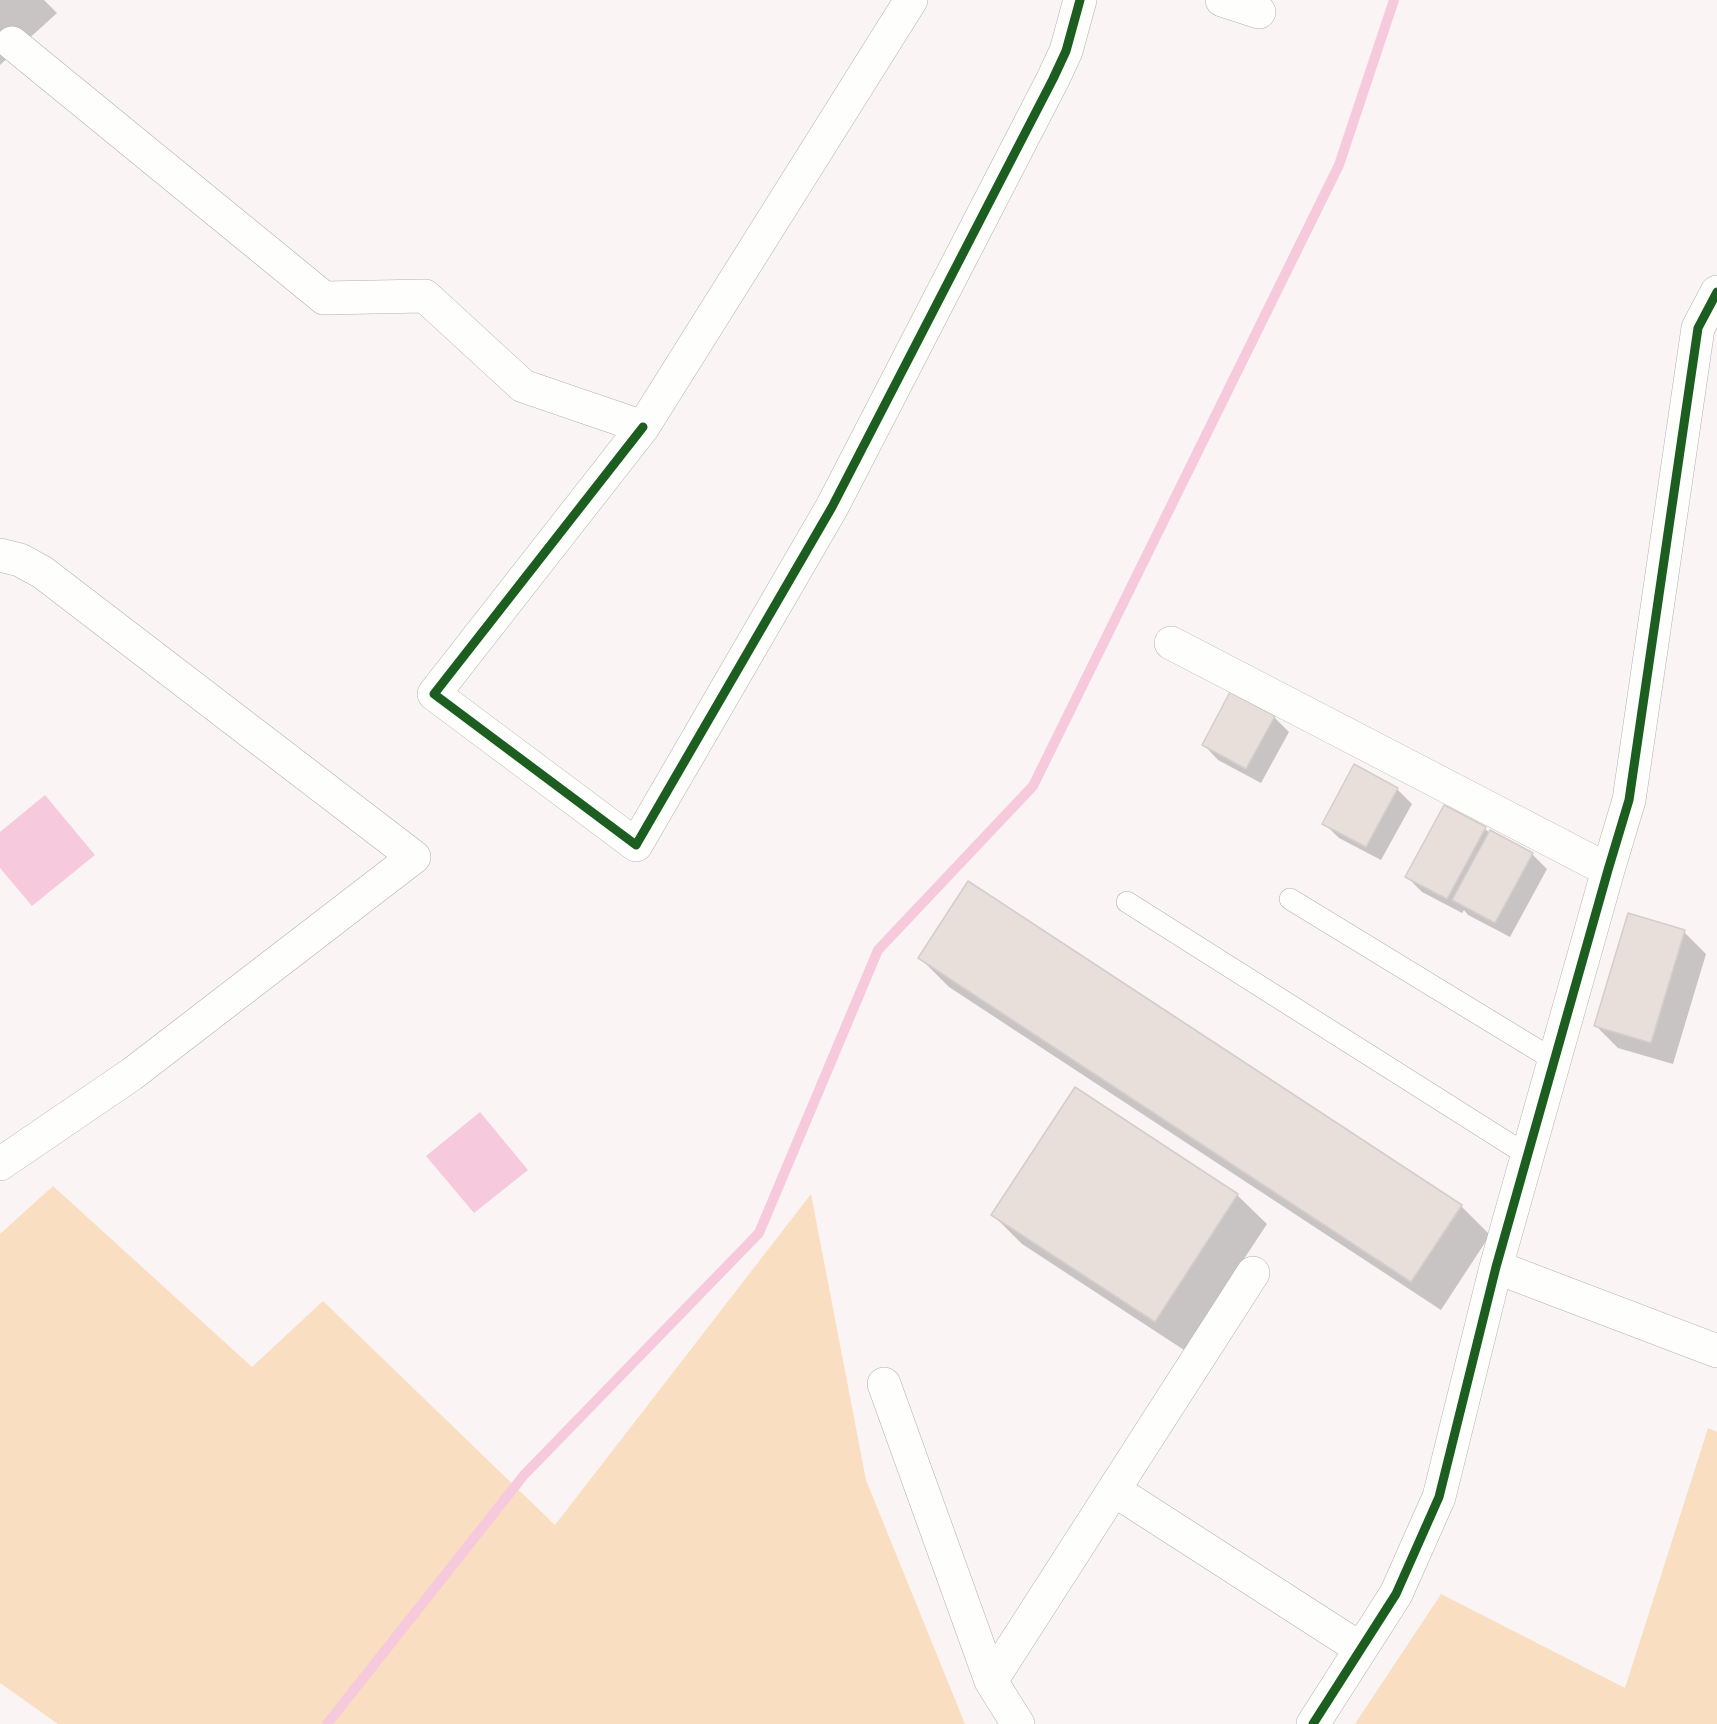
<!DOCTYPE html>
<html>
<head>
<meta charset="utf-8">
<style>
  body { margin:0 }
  canvas { display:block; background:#faf5f4 }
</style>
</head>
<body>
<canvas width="1717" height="1724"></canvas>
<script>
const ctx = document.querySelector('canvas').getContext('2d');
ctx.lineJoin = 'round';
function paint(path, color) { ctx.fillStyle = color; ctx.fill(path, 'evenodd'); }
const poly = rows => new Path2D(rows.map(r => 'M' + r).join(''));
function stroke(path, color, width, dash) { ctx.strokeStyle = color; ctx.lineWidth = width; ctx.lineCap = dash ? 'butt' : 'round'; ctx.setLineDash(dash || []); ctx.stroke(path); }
const green = poly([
  [53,1186,252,1367,323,1301,555,1525,811,1194,866,1480,965,1724,58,1724,0,1683,0,1234],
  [1708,1428,1717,1432,1717,1724,1355,1724,1441,1594,1625,1688]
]);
const water = poly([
  [45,795,95,855,32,906,0,868,0,832],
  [480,1112,528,1170,474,1213,426,1156]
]);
const shadow = poly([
  [0,0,44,0,57,13,0,65],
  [1274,717,1289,732,1261,783,1218,760,1204,745],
  [1397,789,1412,804,1381,860,1339,838,1324,823],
  [1444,807,1485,829,1490,833,1490,832,1532,854,1547,869,1510,937,1468,915,1464,910,1462,913,1422,892,1407,877],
  [1684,932,1706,954,1673,1064,1618,1048,1596,1026],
  [920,958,1461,1206,1490,1235,1441,1310,949,987],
  [1076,1089,1237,1195,1267,1224,1184,1350,1022,1244,993,1215]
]);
const stream = poly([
  [327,1724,524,1475,759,1233,878,950,1033,786,1339,165,1394,0]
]);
const building = poly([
  [1230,692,1275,716,1246,769,1202,745,1230,692],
  [1354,764,1398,788,1366,847,1322,824,1354,764],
  [1444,805,1486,827,1447,899,1405,877,1444,805],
  [1490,830,1533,853,1495,923,1452,900,1490,830],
  [968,881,1462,1205,1411,1282,918,958,968,881],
  [1628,913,1685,930,1651,1043,1594,1026,1628,913],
  [1075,1087,1238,1194,1155,1322,991,1215,1075,1087]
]);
const lane = poly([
  [1290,899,1554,1060],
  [1127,902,1527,1155]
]);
const street = poly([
  [1222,0,1259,12],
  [12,43,324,298,425,296,523,386,643,427,911,0],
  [643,427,434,694,636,845,832,507,1053,79,1066,51,1080,0],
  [0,555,20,560,42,572,414,857,132,1074,0,1164],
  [1171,643,1608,870],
  [1496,1267,1717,1351],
  [884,1384,991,1681,1018,1724],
  [1114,1490,1361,1649],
  [991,1681,1253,1273],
  [1313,1724,1396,1594,1439,1497,1496,1267,1608,870,1629,800,1698,328,1717,292]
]);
const cycleway = poly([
  [643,427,434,694,636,845,832,507,1053,79,1066,51,1080,0],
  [1313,1724,1396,1594,1439,1497,1496,1267,1608,870,1629,800,1698,328,1717,292]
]);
paint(green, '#f9dec1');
paint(water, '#f6cadc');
paint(shadow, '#0003');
stroke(stream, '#f6cadc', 10);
paint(building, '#e8deda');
stroke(building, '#d3cecc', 1.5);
stroke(lane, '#b4b0af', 22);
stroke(street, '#b4b0af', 34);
stroke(lane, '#fefefd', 21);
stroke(street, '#fefefd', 33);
stroke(cycleway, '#1b5e20', 9);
</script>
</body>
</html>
